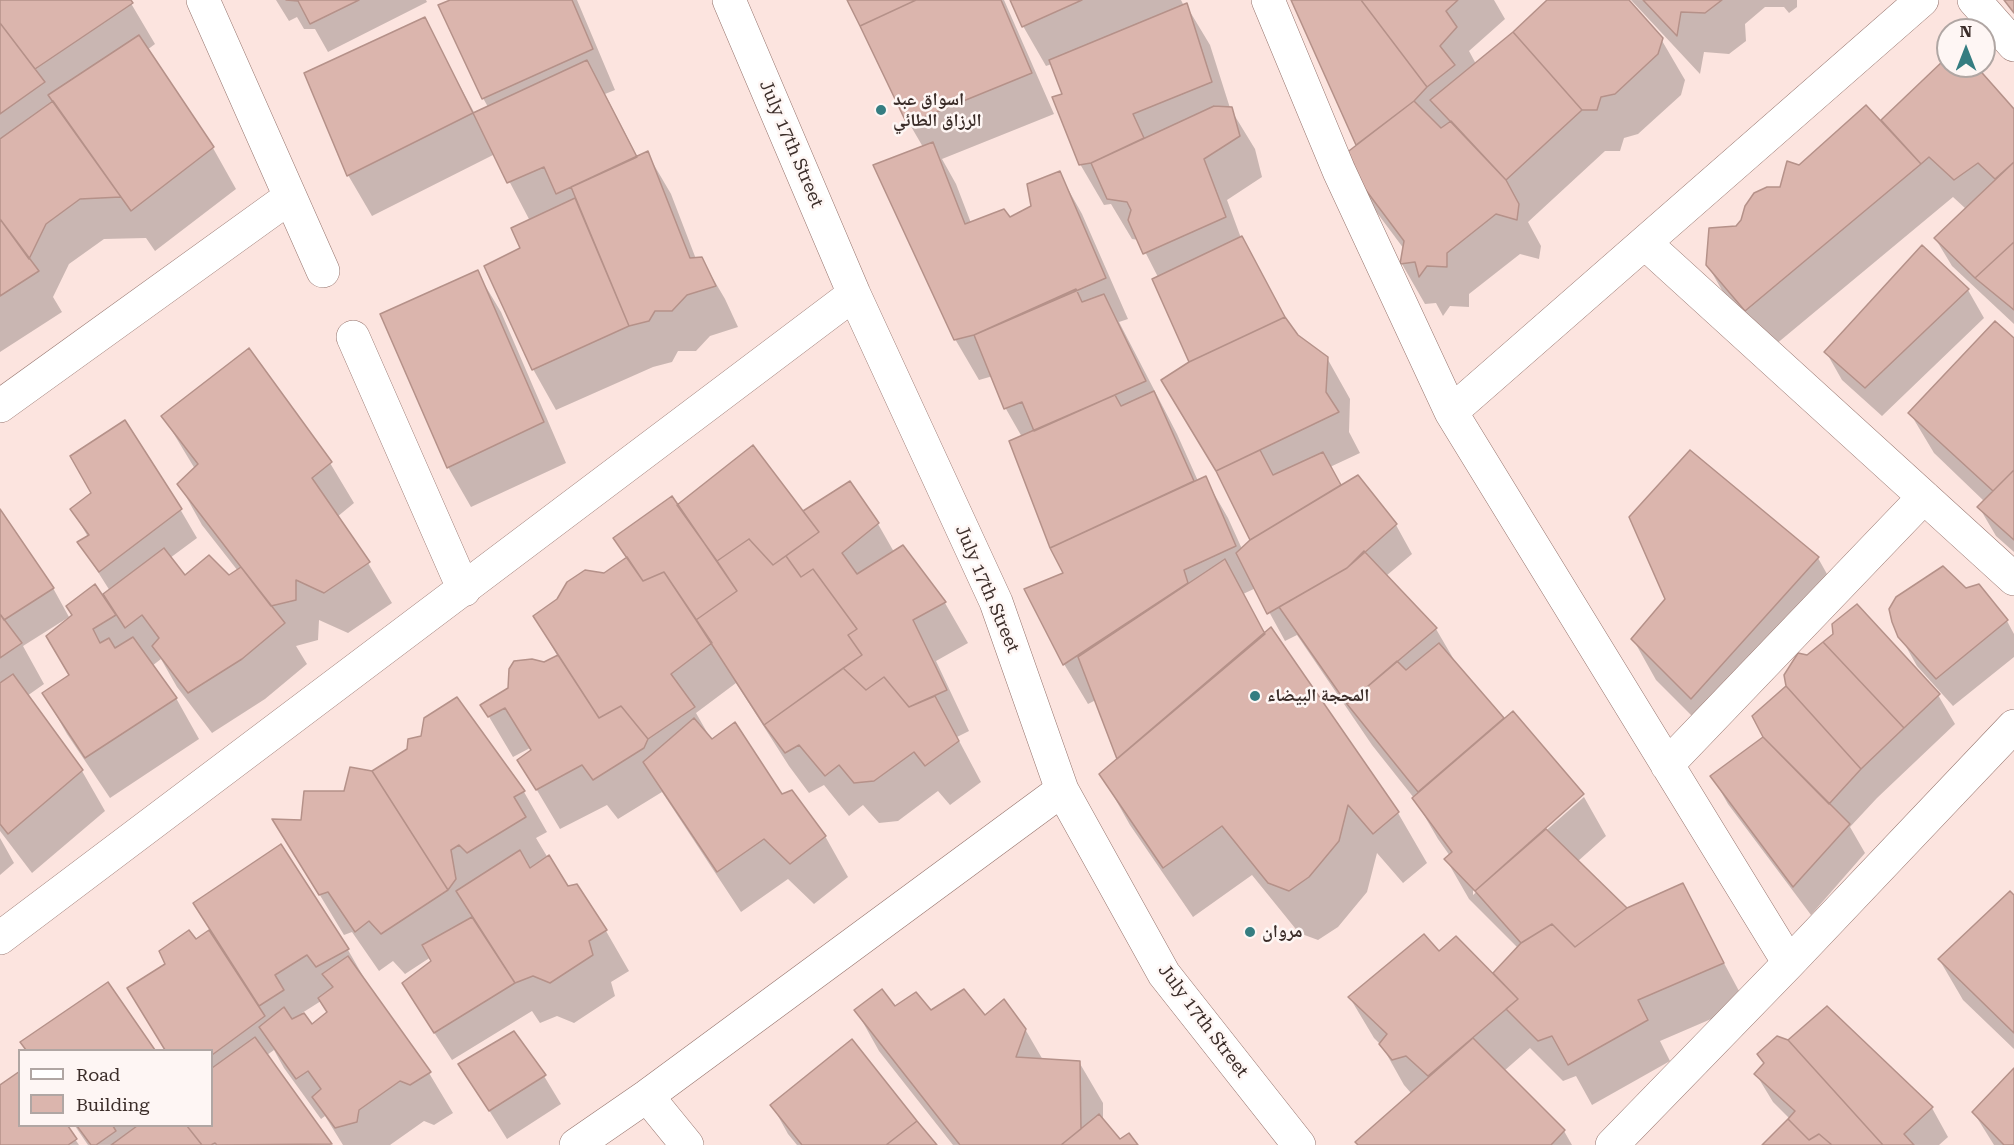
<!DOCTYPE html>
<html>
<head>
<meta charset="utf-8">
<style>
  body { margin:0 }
  #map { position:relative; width:2014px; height:1145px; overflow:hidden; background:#fce4df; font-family:"Roboto Serif",serif }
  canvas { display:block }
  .legend { position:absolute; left:18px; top:1049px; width:195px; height:78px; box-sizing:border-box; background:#fef6f4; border:2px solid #b0a6a3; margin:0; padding:8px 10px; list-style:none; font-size:18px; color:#3b2d29 }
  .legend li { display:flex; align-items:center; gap:12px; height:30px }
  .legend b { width:30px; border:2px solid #b0a6a3 }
  .north { position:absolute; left:1936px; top:18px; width:60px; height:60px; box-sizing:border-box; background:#fef6f4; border:2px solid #b0a6a3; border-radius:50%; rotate:0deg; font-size:16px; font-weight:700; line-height:24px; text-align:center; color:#3b2d29 }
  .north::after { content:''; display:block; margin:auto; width:21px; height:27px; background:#357d81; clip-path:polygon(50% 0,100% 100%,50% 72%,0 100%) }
</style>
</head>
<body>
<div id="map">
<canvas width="2014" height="1145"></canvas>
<ul class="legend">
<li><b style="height:8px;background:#fff"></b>Road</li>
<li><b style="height:16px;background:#dbb5ad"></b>Building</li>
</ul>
<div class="north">N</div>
</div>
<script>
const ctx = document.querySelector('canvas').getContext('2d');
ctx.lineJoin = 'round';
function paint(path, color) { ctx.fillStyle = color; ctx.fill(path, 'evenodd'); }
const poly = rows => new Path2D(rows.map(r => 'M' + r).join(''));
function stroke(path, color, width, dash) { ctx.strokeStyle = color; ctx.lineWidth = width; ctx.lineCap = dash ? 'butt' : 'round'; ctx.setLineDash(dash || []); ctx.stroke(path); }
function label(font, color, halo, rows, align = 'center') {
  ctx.font = font + ' "Roboto Serif","Noto Naskh Arabic",serif'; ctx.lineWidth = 5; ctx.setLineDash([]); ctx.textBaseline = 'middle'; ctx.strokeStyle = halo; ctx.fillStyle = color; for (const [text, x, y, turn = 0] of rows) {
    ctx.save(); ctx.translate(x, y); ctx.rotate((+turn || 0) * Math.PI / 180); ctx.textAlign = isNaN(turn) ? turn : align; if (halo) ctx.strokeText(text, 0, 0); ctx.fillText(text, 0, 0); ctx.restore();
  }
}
const shadow = poly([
  [0,0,129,0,155,44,147,50,213,148,236,189,155,251,146,238,104,239,69,264,53,297,62,312,0,352],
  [276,0,426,0,427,2,328,52,315,29,304,29,297,17,289,21],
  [448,0,577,0,615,90,605,94,638,158,647,153,671,194,696,259,701,258,725,299,738,327,710,336,696,351,678,351,672,362,653,367,556,410,533,369,522,249,530,221,495,154,372,216,348,175,306,74,424,19,475,114,488,107,483,98],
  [849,0,1004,0,1054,114,942,159,956,184,971,223,1009,219,1033,207,1059,173,1082,214,1128,319,1119,322,1177,434,1198,481,1205,478,1228,518,1242,549,1251,540,1222,480,1186,421,1191,362,1158,277,1139,240,1132,239,1111,204,1104,205,1080,164,1064,95,1052,64,1046,66,1023,26,1012,0,1181,0,1184,6,1186,5,1210,45,1230,108,1255,149,1262,177,1227,200,1241,238,1289,324,1297,336,1327,358,1350,399,1349,432,1360,453,1330,467,1341,487,1357,477,1396,525,1412,554,1386,576,1436,629,1460,670,1504,720,1582,794,1473,891,1473,895,1584,797,1606,836,1577,862,1626,910,1682,885,1746,1004,1660,1041,1670,1061,1592,1105,1576,1076,1563,1081,1530,1048,1504,1071,1564,1131,1572,1145,1359,1145,1411,1093,1404,1085,1382,1046,1374,1038,1350,998,1439,953,1493,975,1518,948,1469,899,1446,859,1450,856,1438,839,1414,798,1372,745,1297,635,1285,641,1256,588,1243,594,1265,634,1398,813,1427,863,1403,883,1377,853,1367,892,1338,927,1318,940,1299,933,1252,875,1193,917,1130,825,1101,774,1119,759,1096,700,1088,704,1064,664,1065,573,1052,547,1011,442,1022,437,1006,409,993,376,979,380,955,339,923,147,909,123],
  [1293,0,1494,0,1505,19,1469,51,1476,64,1514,33,1549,0,1627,0,1661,39,1685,80,1681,95,1638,134,1624,138,1620,151,1605,151,1528,222,1541,246,1539,259,1520,254,1469,294,1469,307,1450,306,1443,316,1436,303,1425,304,1402,264,1404,249,1366,198,1358,145],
  [1631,0,1797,0,1797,7,1789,13,1784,7,1765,7,1745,24,1746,41,1729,54,1704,52,1700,74],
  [1948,61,1948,66,1974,66,2014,111,2014,324,1952,266,1935,238,1966,209,1953,197,1769,350,1731,306,1707,264,1737,228,1781,188,1799,167,1881,122,1944,62],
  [477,272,501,312,566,463,471,507,448,467],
  [1968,290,1984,318,1882,416,1842,380,1826,352],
  [2014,341,2014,552,1996,536,1979,507,1985,502,1934,453,1910,413],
  [163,416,330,463,354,503,337,517,368,563,392,603,348,633,319,620,318,640,296,646,307,664,265,699,212,733,177,687,161,659,152,666,176,698,199,739,110,798,67,734,44,694,70,675,103,596,110,591,79,542,88,537,72,509,180,509,197,538,170,558,185,577,229,577,238,571,202,525,179,484,195,469],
  [849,483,878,524,894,552,902,547,945,603,968,643,936,661,969,731,957,737,981,782,950,805,938,791,898,821,879,823,863,805,849,816,824,785,809,793,789,766,736,683,696,713,712,741,781,796,825,836,848,877,814,904,788,879,741,912,662,792,618,819,607,805,560,829,519,760,532,751,530,748,513,757,482,705,558,657,535,617,627,559,615,539,677,507,802,513],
  [0,512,53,588,69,617,23,646,44,684,27,696,82,771,105,811,32,873,0,831],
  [1818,558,1841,599,1715,739,1656,680,1633,639],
  [1978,586,2007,621,2014,634,2014,657,1953,706,1917,666,1900,636,1966,590],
  [1938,695,1955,724,1877,798,1850,827,1865,853,1811,915,1728,804,1712,776],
  [456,699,524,792,547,832,536,838,548,858,567,887,576,886,606,931,629,971,611,982,615,996,574,1023,557,1016,540,1023,532,1011,452,1060,420,1011,433,962,431,957,405,974,393,961,379,971,352,932,344,935,275,821,302,821,373,772,408,750,423,737],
  [0,838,14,863,0,875],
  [2014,897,2014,1049,1963,1000,1939,959],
  [195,903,348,950,371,990,429,1073,453,1113,434,1125,424,1121,390,1145,343,1145,325,1116,321,1119,284,1068,274,1050,267,1055,331,1145,88,1145,75,1126,212,1126,212,1050,166,1050,146,1017,167,965,195,941,211,931],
  [321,1001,328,1013,311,1026,302,1013],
  [107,984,154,1050,27,1050,22,1042],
  [895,1008,984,1017,1025,1029,1043,1060,1079,1062,1103,1103,1103,1121,1120,1141,1136,1145,953,1145,879,1051,856,1010],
  [1827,1008,1932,1108,1948,1137,1939,1145,1764,1145,1790,1119,1773,1102,1756,1074,1765,1065,1759,1054,1788,1042],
  [513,1033,544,1076,561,1104,507,1139,460,1064],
  [2014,1070,2014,1145,1994,1145,1974,1113],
  [0,1087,20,1126,66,1126,79,1145,0,1145],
  [772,1105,935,1145,797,1145,788,1134]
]);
const building = poly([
  [0,0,131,0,133,3,35,69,0,23,0,0],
  [286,0,359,0,310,24,298,1,286,0],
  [450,0,572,0,593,49,482,99,438,5,450,0],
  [847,0,916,0,860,26,847,0],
  [916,0,1001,0,1032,73,907,124,860,26,916,0],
  [1010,0,1082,0,1022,27,1010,0],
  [1291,0,1361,0,1427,87,1414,101,1356,145,1291,0],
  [1361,0,1458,0,1446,11,1457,27,1440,46,1455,65,1427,87,1361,0],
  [1547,0,1629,0,1663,38,1658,54,1615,94,1601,97,1597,110,1582,110,1513,32,1547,0],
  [1643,0,1722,0,1705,13,1681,12,1677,36,1643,0],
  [2004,0,2014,0,2014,13,2004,0],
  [1187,3,1212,82,1133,114,1144,138,1091,163,1079,165,1052,97,1062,94,1049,60,1187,3],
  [425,17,473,113,347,176,304,73,425,17],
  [0,23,45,82,0,114,0,23],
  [1513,32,1582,110,1506,180,1430,100,1513,32],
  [139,35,214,147,131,211,48,95,139,35],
  [587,60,637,157,556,194,544,167,507,183,473,113,587,60],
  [1944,60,1948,60,1948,66,1976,66,2014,109,2014,162,1995,179,1978,163,1954,180,1929,157,1921,164,1881,120,1944,60],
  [53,101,121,197,80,199,46,224,29,259,0,219,0,139,53,101],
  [1414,101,1441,128,1451,121,1506,180,1519,204,1517,220,1496,214,1447,253,1447,267,1427,266,1419,277,1415,262,1400,264,1404,241,1341,157,1414,101],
  [1866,105,1921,164,1745,311,1706,265,1709,228,1736,226,1741,220,1745,206,1754,193,1767,187,1780,187,1787,161,1799,165,1866,105],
  [1214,106,1232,107,1240,136,1204,159,1226,217,1143,254,1128,220,1131,210,1127,202,1107,199,1091,163,1214,106],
  [933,142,965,224,1004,209,1010,217,1031,206,1027,184,1060,171,1106,278,974,335,954,340,873,165,933,142],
  [648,151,690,258,702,257,716,286,687,295,672,311,655,311,649,321,629,326,571,187,648,151],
  [2014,162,2014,242,1975,278,1934,238,2014,162],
  [575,198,629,326,532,370,484,266,520,248,511,228,575,198],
  [0,219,39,271,0,296,0,219],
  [1242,236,1285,317,1189,362,1152,279,1242,236],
  [2014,242,2014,310,1975,278,2014,242],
  [1922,245,1969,289,1865,388,1824,352,1922,245],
  [478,270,544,422,447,468,380,314,478,270],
  [1076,289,1082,302,1104,294,1146,381,1034,431,1022,402,1004,409,974,335,1076,289],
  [1285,317,1298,335,1328,357,1326,392,1339,412,1216,471,1161,380,1189,362,1285,317],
  [1995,321,2014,338,2014,470,1993,491,1908,413,1995,321],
  [249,348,332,462,312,478,370,562,324,593,296,580,296,600,271,606,177,484,198,464,161,416,249,348],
  [1154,391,1194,481,1050,548,1009,441,1115,395,1121,406,1154,391],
  [125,420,182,509,99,572,77,542,89,535,70,509,91,493,70,456,125,420],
  [753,445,819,532,773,565,749,539,717,561,677,505,753,445],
  [1260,450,1273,475,1323,452,1341,485,1250,540,1216,471,1260,450],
  [1690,450,1819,557,1691,699,1631,639,1665,599,1629,517,1690,450],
  [2014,470,2014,540,1977,507,2014,470],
  [1358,475,1397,524,1347,568,1267,614,1236,553,1250,540,1358,475],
  [1206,476,1236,546,1184,570,1188,583,1063,665,1024,589,1063,573,1050,548,1206,476],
  [850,481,879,523,842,553,857,574,903,545,946,602,913,620,947,690,909,707,884,677,866,690,843,668,862,655,848,635,857,629,813,569,801,577,786,556,819,532,803,511,850,481],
  [672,496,737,591,696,620,664,572,643,581,613,538,672,496],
  [0,509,54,588,4,620,0,614,0,509],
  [749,539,773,565,786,556,801,577,813,569,857,629,848,635,862,655,764,725,696,620,737,591,717,561,749,539],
  [164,548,185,575,209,555,229,575,241,567,285,623,242,659,188,693,152,646,159,638,142,615,125,628,103,594,164,548],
  [1364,551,1437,628,1347,704,1279,607,1347,568,1364,551],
  [627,557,643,581,664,572,712,643,671,674,695,707,648,739,621,706,599,718,533,616,557,599,567,582,585,570,604,573,627,557],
  [1225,559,1265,634,1117,759,1078,657,1225,559],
  [1943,566,1966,588,1979,584,2008,620,1936,679,1898,637,1892,622,1889,609,1896,597,1943,566],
  [95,584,116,615,93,629,100,643,109,638,115,648,133,637,177,698,85,758,42,693,69,675,46,636,72,615,66,606,95,584],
  [1857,604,1940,694,1904,728,1823,642,1833,634,1832,624,1857,604],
  [0,614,22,643,0,658,0,614],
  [1271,627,1399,812,1373,834,1348,805,1339,841,1309,877,1289,891,1268,883,1222,826,1163,868,1099,774,1271,627],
  [1823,642,1904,728,1861,769,1786,686,1784,675,1798,653,1807,655,1823,642],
  [1439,643,1504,718,1418,792,1347,704,1397,661,1406,670,1439,643],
  [558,655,599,718,621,706,648,739,644,748,593,780,582,765,536,790,517,760,531,750,505,708,488,717,480,705,508,688,509,669,514,661,532,659,544,662,558,655],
  [843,668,866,690,884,677,909,707,935,696,959,741,925,766,914,752,874,781,854,783,839,765,825,776,799,745,785,753,764,725,843,668],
  [13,674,83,770,8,834,0,824,0,683,13,674],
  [1786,686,1861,769,1829,804,1763,737,1752,716,1786,686],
  [457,697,525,791,514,797,526,817,467,853,459,845,451,850,456,879,448,890,372,771,407,749,408,739,421,736,424,718,457,697],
  [1513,711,1584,794,1475,891,1444,859,1452,852,1412,798,1513,711],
  [694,718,712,739,735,722,782,794,792,790,826,836,790,864,764,839,717,872,643,762,694,718],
  [1763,737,1850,824,1793,887,1710,776,1763,737],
  [350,767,372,771,448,890,381,934,369,921,355,932,328,892,319,895,272,819,301,820,304,791,344,791,350,767],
  [1546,829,1627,908,1575,947,1552,924,1521,943,1475,891,1546,829],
  [281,844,349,949,316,967,307,955,275,975,284,990,259,1006,193,903,281,844],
  [520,850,530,868,549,855,568,886,577,884,607,930,589,941,593,955,550,983,533,976,515,983,456,891,520,850],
  [1683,883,1724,963,1638,1000,1648,1020,1568,1065,1552,1036,1538,1041,1506,1009,1518,999,1493,973,1521,943,1552,924,1575,947,1627,908,1683,883],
  [2010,891,2014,895,2014,1033,1938,959,2010,891],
  [472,917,515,983,434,1033,402,983,431,961,422,945,472,917],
  [189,930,196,939,209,930,265,1016,212,1055,212,1050,165,1050,127,988,165,964,159,951,189,930],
  [1424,934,1439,951,1456,936,1518,999,1428,1076,1406,1056,1392,1060,1379,1044,1387,1034,1348,997,1424,934],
  [348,956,431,1072,410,1085,400,1081,359,1110,357,1122,335,1128,312,1097,321,1089,308,1071,296,1079,259,1027,284,1007,292,1019,304,1013,312,1024,327,1012,318,998,333,987,322,974,348,956],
  [108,982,155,1050,26,1050,20,1042,108,982],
  [882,989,895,1006,916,992,931,1010,964,989,985,1015,1004,999,1026,1029,1016,1057,1080,1061,1081,1129,1061,1145,960,1145,854,1010,882,989],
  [1827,1006,1933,1107,1904,1134,1914,1145,1883,1145,1788,1040,1827,1006],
  [514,1031,546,1075,489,1111,458,1064,514,1031],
  [1777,1036,1788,1040,1883,1145,1832,1145,1819,1134,1809,1140,1788,1119,1795,1111,1754,1074,1764,1063,1757,1054,1777,1036],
  [255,1037,332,1144,217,1145,215,1143,211,1145,202,1145,187,1126,212,1126,212,1068,255,1037],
  [1473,1038,1565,1130,1551,1145,1358,1145,1355,1142,1473,1038],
  [852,1039,917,1121,886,1145,802,1145,770,1105,852,1039],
  [2014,1068,2014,1145,2004,1145,1972,1112,2014,1068],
  [20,1071,20,1126,68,1126,77,1139,68,1145,0,1145,0,1085,20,1071],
  [1099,1114,1120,1139,1129,1133,1138,1145,1061,1145,1099,1114],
  [1788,1119,1809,1140,1819,1134,1832,1145,1762,1145,1788,1119],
  [917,1121,937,1145,886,1145,917,1121],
  [77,1126,113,1126,116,1131,96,1145,91,1145,77,1126],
  [137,1126,187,1126,202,1145,111,1145,137,1126]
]);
const street = poly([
  [203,0,323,271],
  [729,0,854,294,996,602,1062,790,1164,974,1299,1145],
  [1268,0,1339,171,1451,412,1789,963],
  [1974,0,2014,45],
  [1645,243,2014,579],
  [353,337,464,590],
  [0,406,290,197],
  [1451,412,1922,0],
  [1667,765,1924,497],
  [0,938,854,294],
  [647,1096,687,1145],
  [576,1145,647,1096,1062,790],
  [1612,1145,1789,963,2014,726]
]);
const markers = [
  [881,110,6,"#357d81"],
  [1255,696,6,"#357d81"],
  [1250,932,6,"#357d81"]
];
const poiNames = [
  ["اسواق عبد",893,100],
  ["الرزاق الطائي",893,121],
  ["المحجة البيضاء",1267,696],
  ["مروان",1262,932]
];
const streetNames = [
  ["July 17th Street",791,144,67],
  ["July 17th Street",987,589,67],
  ["July 17th Street",1203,1021,53]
];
paint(shadow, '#0003');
paint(building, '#dbb5ad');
stroke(building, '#b59189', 1.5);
stroke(street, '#95736c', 34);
stroke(street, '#fff', 33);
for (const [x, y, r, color] of markers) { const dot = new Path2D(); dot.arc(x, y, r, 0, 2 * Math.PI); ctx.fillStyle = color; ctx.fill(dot); stroke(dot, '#fef6f4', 2); }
label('bold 18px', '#3b2d29', '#fef6f4', poiNames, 'left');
label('18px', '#3b2d29', '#fef6f4', streetNames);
</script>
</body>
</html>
